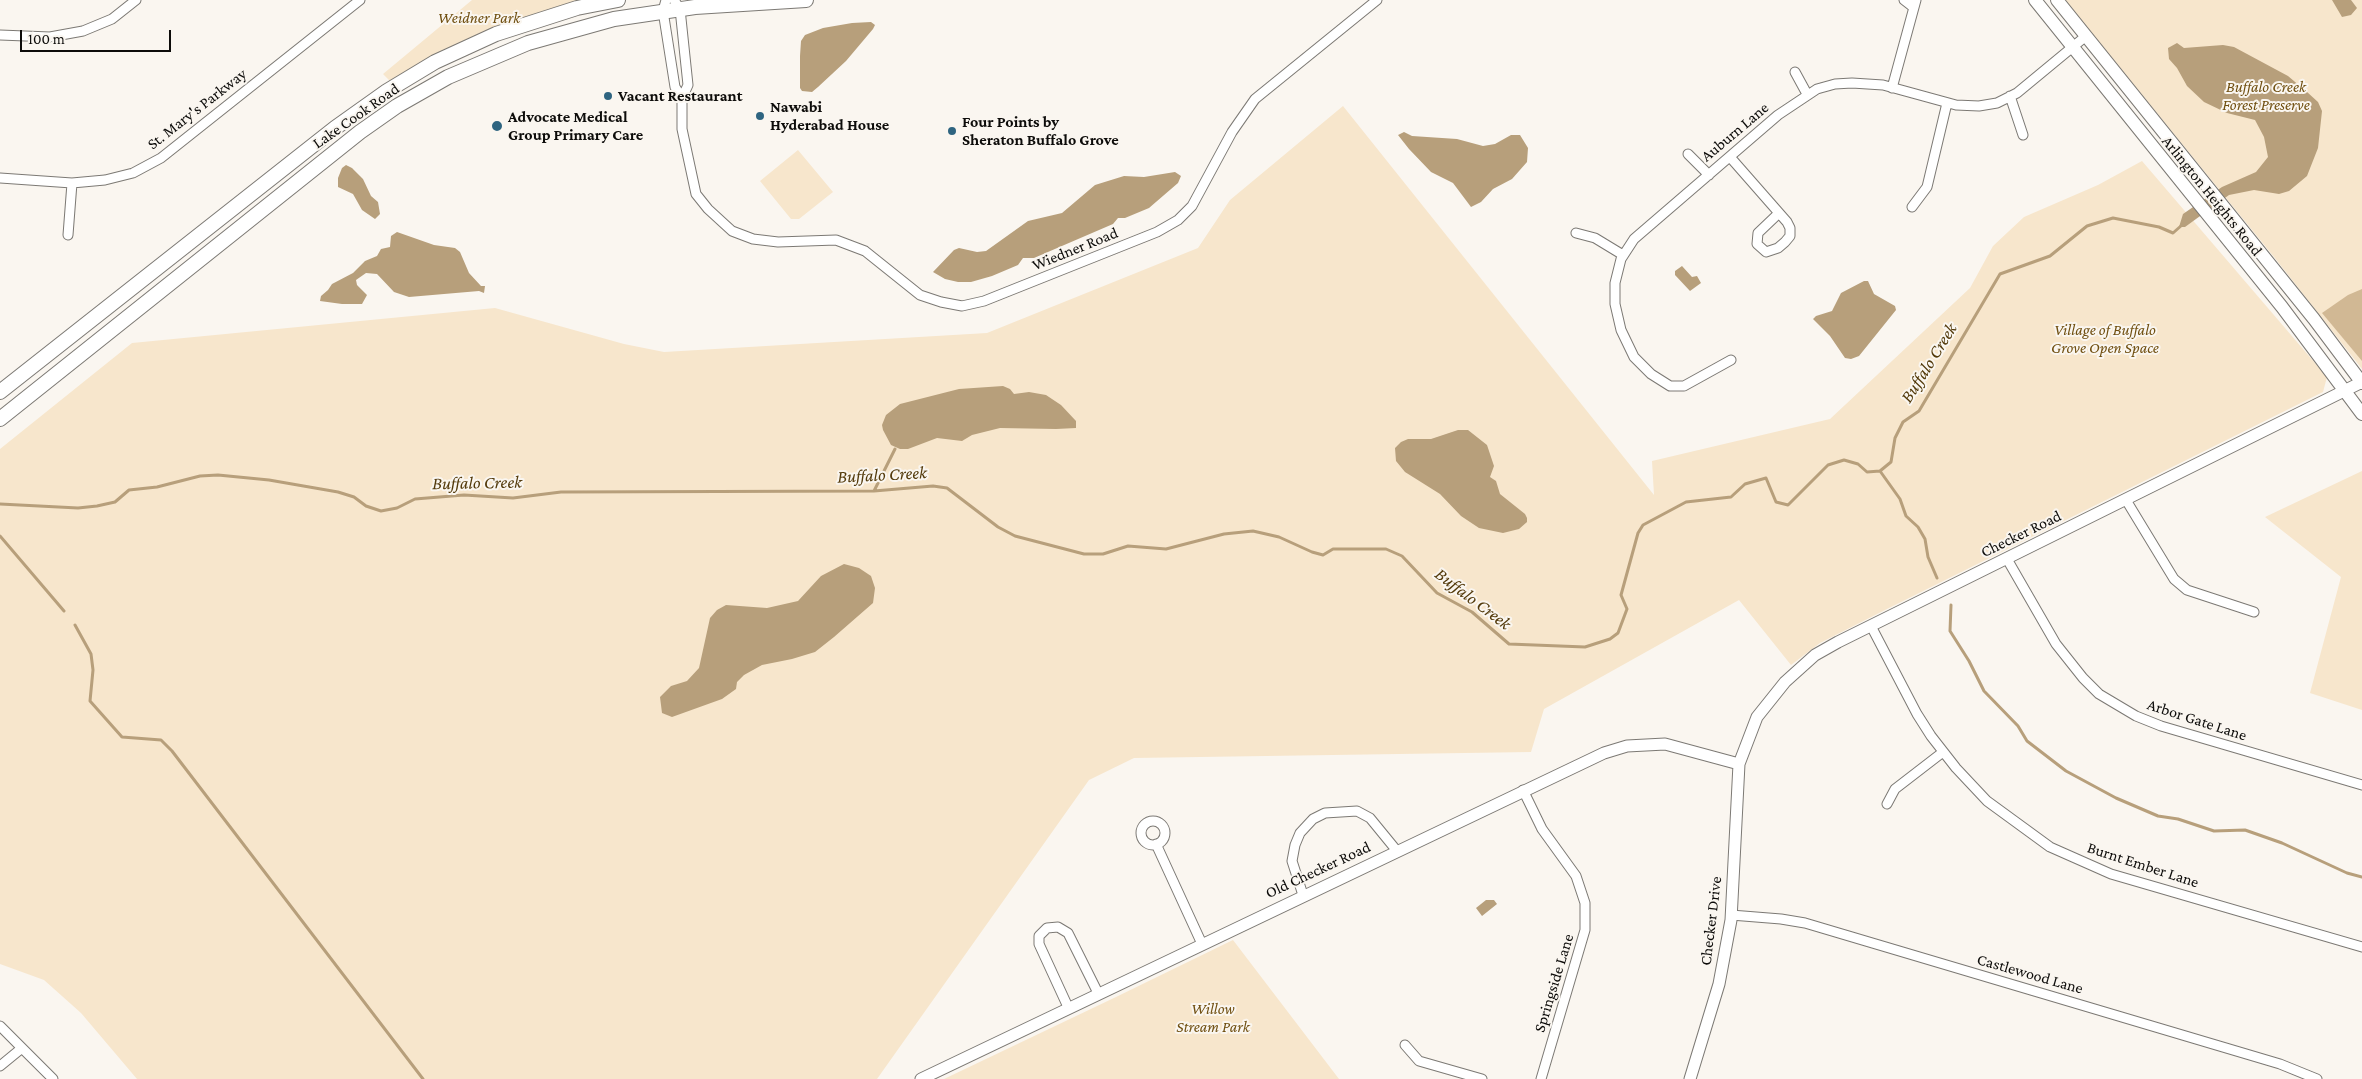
<!DOCTYPE html>
<html>
<head>
<meta charset="utf-8">
<style>
  body { margin:0 }
  #map { position:relative; width:2362px; height:1079px; overflow:hidden; background:#faf6f0; font-family:"Crimson Pro",serif }
  canvas { display:block }
  .scale { position:absolute; left:20px; top:30px; width:151px; height:22px; box-sizing:border-box; border:2px solid #0d0c0a; border-top:0; padding-left:6px; font-size:15px; line-height:18px; white-space:nowrap; color:#0d0c0a; -webkit-text-stroke:4px #faf6f0; paint-order:stroke }
</style>
</head>
<body>
<div id="map">
<canvas width="2362" height="1079"></canvas>
<div class="scale">100 m</div>
</div>
<script>
const ctx = document.querySelector('canvas').getContext('2d');
ctx.lineJoin = 'round';
function paint(path, color) { ctx.fillStyle = color; ctx.fill(path, 'evenodd'); }
const poly = rows => new Path2D(rows.map(r => 'M' + r).join(''));
function stroke(path, color, width, dash) { ctx.strokeStyle = color; ctx.lineWidth = width; ctx.lineCap = dash ? 'butt' : 'round'; ctx.setLineDash(dash || []); ctx.stroke(path); }
function label(font, color, halo, rows, align = 'center') {
  ctx.font = font + ' "Crimson Pro",serif'; ctx.lineWidth = 4; ctx.setLineDash([]); ctx.textBaseline = 'middle'; ctx.strokeStyle = halo; ctx.fillStyle = color; for (const [text, x, y, turn = 0] of rows) {
    ctx.save(); ctx.translate(x, y); ctx.rotate((+turn || 0) * Math.PI / 180); ctx.textAlign = isNaN(turn) ? turn : align; if (halo) ctx.strokeText(text, 0, 0); ctx.fillText(text, 0, 0); ctx.restore();
  }
}
const green = poly([
  [472,0,594,0,463,44,390,81,383,74],
  [2065,0,2362,0,2362,369,2274,257],
  [1343,106,1654,495,1652,461,1830,419,1970,288,1993,246,2024,217,2098,185,2142,161,2327,377,2323,392,1887,609,1820,643,1791,665,1739,600,1544,709,1531,752,1134,758,1089,780,877,1079,137,1079,81,1013,44,980,0,964,0,449,132,343,495,308,624,344,664,352,987,333,1198,248,1230,200],
  [798,150,833,192,799,219,791,219,760,181],
  [2362,471,2362,710,2310,693,2341,577,2265,517],
  [1233,940,1339,1079,944,1079,1116,997]
]);
const forest = poly([
  [2362,289,2362,361,2322,313,2348,295]
]);
const water = poly([
  [2332,0,2351,0,2357,8,2351,15,2342,17],
  [871,22,875,25,873,29,846,61,818,87,812,92,802,91,800,88,800,56,801,41,805,35,823,28,852,23],
  [2177,43,2184,48,2223,45,2234,47,2288,76,2301,87,2302,92,2307,92,2318,102,2322,111,2318,148,2307,176,2289,191,2279,194,2254,190,2229,195,2185,227,2179,227,2183,214,2222,187,2256,172,2268,157,2264,137,2255,120,2227,113,2204,102,2187,86,2177,68,2169,59,2168,48],
  [1404,132,1412,136,1457,139,1483,146,1495,144,1511,135,1520,135,1528,148,1527,162,1512,179,1493,189,1481,202,1471,207,1453,183,1431,172,1409,149,1398,135],
  [346,165,352,168,363,179,371,196,378,202,380,214,375,219,362,210,353,194,338,187,338,178,342,168],
  [1175,172,1181,176,1178,183,1149,208,1125,218,1118,218,1113,224,1034,258,1023,258,1018,265,992,276,971,282,958,282,945,279,933,272,954,250,959,248,977,252,986,251,1028,221,1062,213,1095,185,1124,176,1144,177],
  [397,232,434,245,455,248,460,252,469,273,481,286,485,286,484,293,479,291,409,297,394,292,377,274,366,273,356,280,357,285,367,295,362,304,342,304,320,301,321,296,328,290,332,284,353,273,365,261,377,256,381,249,390,247,391,236],
  [1682,266,1692,277,1697,276,1701,283,1690,291,1675,275,1675,271],
  [1864,281,1868,281,1874,294,1895,306,1896,310,1859,356,1851,359,1845,358,1830,336,1813,319,1816,316,1832,311,1841,293],
  [1003,386,1010,389,1014,394,1029,392,1046,395,1061,405,1076,421,1076,428,1056,429,1000,428,972,435,962,441,937,438,908,449,900,449,891,445,883,430,882,425,886,415,900,404,959,389],
  [1458,430,1468,430,1487,445,1494,466,1490,477,1496,481,1500,494,1525,514,1527,518,1527,522,1519,529,1503,533,1479,528,1461,516,1440,494,1405,472,1396,461,1395,448,1401,442,1408,439,1431,439],
  [844,564,859,568,871,576,875,588,873,603,834,637,815,652,792,659,762,665,744,675,737,682,736,689,722,699,672,717,662,713,660,697,671,686,687,681,699,668,710,618,717,610,726,605,767,608,798,601,821,576],
  [1486,900,1494,900,1497,904,1482,916,1476,908]
]);
const stream = poly([
  [1880,471,1900,499,1906,516,1918,527,1925,539,1928,557,1937,578],
  [874,491,895,449],
  [0,504,78,508,97,506,115,502,129,490,157,487,200,476,218,475,269,480,338,492,354,497,366,506,381,511,397,508,415,499,464,495,513,498,561,492,874,491,933,486,947,488,998,527,1015,536,1084,554,1103,554,1128,546,1166,549,1224,534,1253,531,1279,537,1312,552,1323,555,1333,549,1386,549,1402,556,1437,593,1472,612,1509,644,1585,647,1610,639,1618,633,1627,609,1621,595,1638,533,1643,525,1686,502,1731,497,1745,484,1766,478,1776,502,1788,505,1828,465,1844,460,1858,464,1867,472,1880,471,1891,462,1895,438,1903,422,1919,411,2000,274,2050,256,2087,226,2113,218,2159,227,2173,233,2182,225],
  [0,536,64,611],
  [1951,605,1950,631,1969,661,1984,691,2018,726,2027,741,2066,771,2116,798,2158,816,2178,819,2214,831,2245,830,2282,843,2347,873,2362,877],
  [75,625,91,654,93,670,90,701,122,737,161,740,172,751,423,1079]
]);
const minor = poly([
  [666,0,663,11,675,87,682,98],
  [674,0,680,9,688,85,682,98,682,129,696,194,708,209,732,231,753,239,778,242,836,240,865,251,920,295,941,302,962,306,984,301,1157,232,1178,220,1192,206,1232,132,1255,99,1377,0],
  [1904,0,1913,7],
  [0,35,50,37,83,31,112,19,136,0],
  [1795,72,1807,94],
  [1892,88,1916,0],
  [2010,96,2023,135],
  [1688,154,1709,175],
  [1730,157,1787,222,1790,228,1790,236,1785,242,1778,248,1766,252,1757,244,1758,233,1779,213],
  [0,178,72,183,105,180,133,173,161,158,360,0],
  [1912,207,1927,187,1947,103],
  [1576,233,1595,238,1623,255],
  [68,235,72,183],
  [1731,360,1684,386,1670,386,1651,374,1634,357,1621,330,1615,304,1615,283,1621,259,1634,239,1778,115,1817,89,1835,84,1852,83,1883,85,1956,105,1979,106,1997,103,2017,93,2086,36],
  [2126,500,2174,579,2187,590,2254,612],
  [2007,559,2056,644,2083,678,2099,694,2136,716,2161,726,2362,785],
  [1871,626,1917,714,1931,736,1956,768,1987,801,2050,847,2111,874,2362,947],
  [1523,790,1542,829,1576,876,1585,903,1585,930,1541,1079],
  [1887,804,1895,789,1943,752],
  '1141 833a12 12 0 1 1 24 0a12 12 0 1 1-24 0Z',
  [1156,844,1202,944],
  [1303,895,1292,861,1295,845,1300,833,1313,819,1325,813,1357,811,1370,818,1397,851],
  [1731,915,1781,919,1805,923,2280,1064,2317,1079],
  [1068,1007,1039,944,1039,936,1047,928,1058,927,1068,933,1098,993],
  [0,1026,22,1048],
  [1405,1045,1419,1061,1482,1079],
  [0,1066,22,1048,53,1079]
]);
const tertiary = poly([
  [921,1079,1604,753,1627,746,1665,744,1739,764],
  [1690,1079,1719,984,1731,920,1739,764,1757,717,1785,682,1815,655,1838,642,2362,382]
]);
const secondary = poly([
  [2035,0,2282,307,2362,414],
  [2057,0,2314,319,2362,383]
]);
const primary = poly([
  [0,392,335,128,387,91,435,62,496,34,577,8,618,0],
  [0,419,360,132,397,106,448,77,528,43,614,19,695,7,806,0]
]);
const markers = [
  [608,96,5,"#2e6480"],
  [760,116,5,"#2e6480"],
  [497,126,6,"#2e6480"],
  [952,131,5,"#2e6480"]
];
const parkNames = [
  ["Weidner Park",479,18],
  ["Buffalo Creek",2266,87],
  ["Forest Preserve",2266,105],
  ["Village of Buffalo",2105,330],
  ["Grove Open Space",2105,348],
  ["Willow",1213,1009],
  ["Stream Park",1213,1027]
];
const poiNames = [
  ["Vacant Restaurant",618,96],
  ["Nawabi",770,107],
  ["Hyderabad House",770,125],
  ["Advocate Medical",508,117],
  ["Group Primary Care",508,135],
  ["Four Points by",962,122],
  ["Sheraton Buffalo Grove",962,140]
];
const streetNames = [
  ["St. Mary's Parkway",197,109,-38],
  ["Lake Cook Road",356,116,-35],
  ["Auburn Lane",1735,132,-40],
  ["Arlington Heights Road",2212,196,51],
  ["Wiedner Road",1075,249,-22],
  ["Checker Road",2021,534,-26],
  ["Arbor Gate Lane",2197,720,18],
  ["Burnt Ember Lane",2143,865,18],
  ["Old Checker Road",1318,870,-25],
  ["Checker Drive",1711,921,-83],
  ["Castlewood Lane",2030,974,16],
  ["Springside Lane",1554,983,-73]
];
const waterNames = [
  ["Buffalo Creek",1929,363,-58],
  ["Buffalo Creek",882,475,-3],
  ["Buffalo Creek",477,483,-1],
  ["Buffalo Creek",1473,599,37]
];
paint(green, '#f7e6cc');
paint(forest, '#d1b894');
paint(water, '#b79f7b');
stroke(stream, '#b79f7b', 3);
stroke(minor, '#7c7974', 11);
stroke(tertiary, '#7c7974', 13);
stroke(secondary, '#7c7974', 14);
stroke(primary, '#7c7974', 16);
stroke(minor, '#fff', 9);
stroke(tertiary, '#fff', 11);
stroke(secondary, '#fff', 12);
stroke(primary, '#fff', 14);
for (const [x, y, r, color] of markers) { const dot = new Path2D(); dot.arc(x, y, r, 0, 2 * Math.PI); ctx.fillStyle = color; ctx.fill(dot); stroke(dot, '#faf6f0', 2); }
label('italic 16px', '#704f10', '#faf6f0', parkNames);
label('bold 16px', '#0d0c0a', '#faf6f0', poiNames, 'left');
label('16px', '#0d0c0a', '#faf6f0', streetNames);
label('italic 18px', '#533a0b', '#faf6f0', waterNames);
</script>
</body>
</html>
